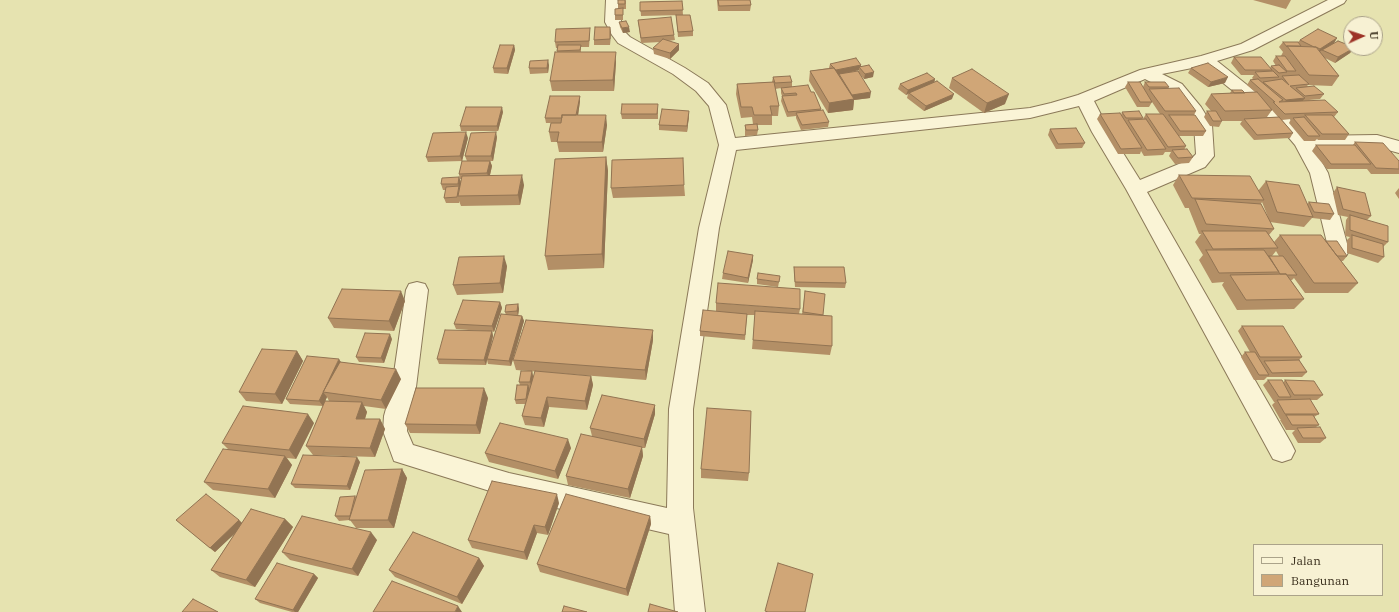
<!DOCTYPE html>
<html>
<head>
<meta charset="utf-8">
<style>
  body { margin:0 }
  #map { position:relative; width:1399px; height:612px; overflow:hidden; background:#f0e7c3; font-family:"IBM Plex Serif",serif }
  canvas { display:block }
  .legend { position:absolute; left:1253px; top:544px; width:130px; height:52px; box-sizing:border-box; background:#f7f1d3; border:1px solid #aba38a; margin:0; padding:5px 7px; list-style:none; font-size:12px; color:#3a2f1d }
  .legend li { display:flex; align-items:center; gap:8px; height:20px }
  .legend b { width:20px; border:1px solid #aba38a }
  .north { position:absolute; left:1343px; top:16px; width:40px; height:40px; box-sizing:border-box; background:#f7f1d3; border:1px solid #aba38a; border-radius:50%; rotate:87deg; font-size:11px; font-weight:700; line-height:16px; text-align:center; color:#3a2f1d }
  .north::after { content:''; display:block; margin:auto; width:14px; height:18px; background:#9d3226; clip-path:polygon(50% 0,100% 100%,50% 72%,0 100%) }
</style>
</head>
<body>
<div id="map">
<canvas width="1399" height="612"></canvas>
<ul class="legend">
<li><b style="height:5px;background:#faf4d6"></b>Jalan</li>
<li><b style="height:11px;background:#d0a677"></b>Bangunan</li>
</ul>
<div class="north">U</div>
</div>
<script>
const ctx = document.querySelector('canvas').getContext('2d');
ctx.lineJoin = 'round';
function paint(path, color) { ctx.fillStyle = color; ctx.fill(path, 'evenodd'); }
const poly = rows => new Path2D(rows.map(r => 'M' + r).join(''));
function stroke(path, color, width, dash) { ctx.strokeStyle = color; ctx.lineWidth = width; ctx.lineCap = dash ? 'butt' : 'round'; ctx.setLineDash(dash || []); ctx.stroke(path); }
const farmland = poly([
  [0,0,1399,0,1399,612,0,612],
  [1351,24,1375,24,1375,48,1351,48],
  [1254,545,1382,545,1382,595,1254,595]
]);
const minor = poly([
  [606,0,620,0,621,22,624,31,630,37,685,68,708,83,726,105,735,138,1030,108,1051,103,1078,95,1140,70,1201,56,1241,44,1328,0,1346,0,1344,3,1253,50,1217,61,1296,124,1307,136,1377,135,1399,141,1399,153,1377,147,1314,148,1328,173,1349,251,1346,256,1339,258,1332,256,1329,251,1310,173,1295,145,1284,132,1202,66,1162,74,1182,84,1201,107,1212,125,1214,156,1205,167,1147,192,1291,443,1295,451,1291,459,1282,462,1273,459,1126,189,1092,132,1079,106,1030,118,736,150,719,228,693,409,693,508,705,612,675,612,669,534,509,497,394,461,383,431,384,416,392,387,406,290,409,284,417,282,425,284,428,290,416,387,408,416,407,431,413,445,509,473,667,508,669,409,699,228,719,145,709,106,696,91,673,74,618,43,612,35,605,22,606,0],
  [1145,79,1170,92,1185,109,1194,125,1196,154,1191,159,1140,180,1110,132,1094,101,1145,79]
]);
const wall = poly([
  [626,0,626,9,623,9,623,20,615,20,615,15,618,9,618,4],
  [717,0,757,0,750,0,751,5,750,11,718,11],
  [1253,0,1291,0,1286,9],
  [682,1,683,15,641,16,640,2],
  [676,15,693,31,693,36,678,37],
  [638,20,674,35,675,40,668,41,679,50,670,59,654,54,653,48,661,42,641,43],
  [619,22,630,32,623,33,620,27],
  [610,27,610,45,594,45,594,40],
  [590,34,589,47,581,47,581,52,616,62,614,91,552,91,550,81,557,52,557,48,556,48,555,42],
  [1337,38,1334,43,1354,48,1350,53,1335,63,1325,58,1339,76,1332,86,1308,85,1307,86,1324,94,1320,99,1309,100,1338,112,1334,117,1349,134,1345,140,1318,140,1317,139,1315,141,1304,141,1289,123,1291,119,1282,120,1293,133,1290,138,1254,140,1240,124,1242,121,1222,121,1219,127,1210,126,1204,117,1207,111,1211,111,1205,104,1211,94,1230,93,1232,90,1245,93,1255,92,1247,85,1250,80,1253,79,1252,78,1254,75,1241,75,1231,63,1234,57,1270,68,1271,66,1276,66,1273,61,1276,56,1281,56,1283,52,1279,47,1283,42,1298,42,1300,40],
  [1272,110,1278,117,1267,117],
  [514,45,515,50,508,74,494,73,493,68],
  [830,64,861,65,861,67,873,77,864,79,859,73,870,98,854,100,853,110,828,113,809,81,810,71,829,68],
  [859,70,858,72,847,73],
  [549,65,548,73,530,74,529,68],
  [1191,68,1225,83,1208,87,1188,73],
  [773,77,792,82,792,87,811,92,821,109,821,110,829,122,828,127,801,130,796,118,796,116,787,117,781,101,782,96,781,93,781,88,775,89,779,106,778,116,772,116,772,125,757,125,758,130,757,135,745,136,745,125,753,124,752,117,741,118,736,94,737,84,772,82],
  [952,78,1005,104,984,113,949,88],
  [935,79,934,82,952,99,924,111,907,98,908,94,906,95,898,89,900,84],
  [1128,82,1143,87,1145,82,1169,87,1168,88,1196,111,1194,115,1206,131,1203,136,1179,136,1186,146,1184,150,1193,157,1189,163,1175,164,1169,156,1171,152,1165,152,1163,155,1144,156,1141,151,1140,154,1118,154,1097,119,1100,114,1121,115,1122,112,1143,118,1142,119,1143,119,1146,114,1160,114,1152,102,1149,107,1137,107,1125,87],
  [580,96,580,101,578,115,607,125,603,152,559,152,557,142,551,142,549,132,551,123,546,123,545,118],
  [658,109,658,119,622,119,621,114],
  [503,112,498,131,461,131,460,126],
  [689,116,687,132,659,130,659,125],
  [1050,129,1085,143,1082,148,1056,149,1048,135],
  [497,137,493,161,490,161,492,166,490,175,524,185,520,205,461,206,459,201,459,203,446,203,444,198,446,190,443,190,441,184,459,177,461,182,462,179,460,179,459,174,462,161,428,162,426,157,468,138,462,161,467,161,465,156],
  [1355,142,1399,161,1399,174,1371,174,1367,169,1327,169,1312,151,1316,145,1353,145],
  [606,157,608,171,604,268,548,270,545,256],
  [1179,175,1258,191,1266,181,1307,204,1309,202,1334,214,1330,220,1312,218,1304,227,1270,222,1274,229,1269,235,1274,242,1280,235,1326,241,1347,256,1343,261,1341,261,1358,283,1348,293,1305,293,1294,278,1292,280,1291,280,1304,299,1294,309,1237,310,1222,285,1224,282,1212,283,1199,260,1203,255,1195,242,1201,234,1199,234,1189,209,1189,208,1185,208,1173,185],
  [1262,202,1268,217,1261,204],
  [1276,251,1279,256,1272,256],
  [684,185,685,196,613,198,611,188],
  [1337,187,1371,216,1367,220,1388,242,1383,247,1384,257,1378,263,1347,253,1347,240,1350,237,1345,236,1346,220,1348,217,1338,215,1333,193],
  [1399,188,1399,199,1395,193],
  [753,255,753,260,748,283,722,279,723,273],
  [507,266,503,293,457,295,453,285],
  [794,267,846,283,845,288,795,287,794,272],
  [757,279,779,282,778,287,757,284],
  [805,291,823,316,832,346,830,355,752,349,755,315,747,315,745,340,700,336,700,331,716,312,716,303,800,309,799,314,802,314],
  [405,301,394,331,334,328,328,318],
  [500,302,502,308,494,332,492,331,493,336,491,346,506,315,505,312,518,304,519,309,518,315,522,316,524,321,511,366,488,364,487,360,486,365,439,364,437,359,482,331,456,329,454,324],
  [1242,326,1302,357,1299,360,1307,372,1302,377,1267,377,1264,380,1254,380,1241,357,1245,352,1250,352,1238,331],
  [392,339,384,363,359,362,356,357],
  [653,340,646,380,516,370,513,360],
  [297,351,303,361,282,404,246,401,239,392],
  [341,362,401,379,386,409,364,406,367,412,365,419,380,419,385,429,375,457,313,455,306,446,323,406,290,404,286,399],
  [327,397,329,401,325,401],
  [532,371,533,376,591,376,593,385,587,410,549,407,544,427,525,425,522,416,525,404,516,404,515,400,520,385,519,382],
  [1268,380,1283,383,1285,380,1323,395,1317,400,1310,400,1319,414,1314,417,1319,425,1316,427,1326,438,1320,443,1298,443,1292,433,1295,430,1286,430,1280,420,1281,419,1280,419,1272,405,1275,402,1274,402,1263,385],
  [488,398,480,434,410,433,405,424],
  [655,405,655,414,645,448,642,448,643,456,630,498,568,485,566,476,592,436,590,428],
  [314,423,296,459,287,458,292,465,275,498,213,490,204,482,228,449,222,443],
  [571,448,558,479,489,462,485,453],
  [360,462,350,490,295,488,291,484],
  [402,469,407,478,394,528,356,528,350,520,339,521,335,516,355,496,356,497],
  [701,469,749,473,748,481,701,478],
  [559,503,548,535,537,533,527,560,472,548,468,540],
  [650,516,651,524,628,596,540,572,537,564],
  [285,519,293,527,255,587,220,577,211,570,235,533,215,552,176,520,239,520,242,523],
  [377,540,358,576,290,560,282,552],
  [479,558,484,566,462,604,395,577,389,570],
  [314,574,318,578,298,612,292,612,260,603,255,599]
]);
const shadedWall = poly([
  [610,27,611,32,610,45],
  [629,27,630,32,623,33,622,28],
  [1337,38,1334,43,1316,54,1320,49],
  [679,44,679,50,670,59,670,53],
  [514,45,515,50,508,74,507,68],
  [1354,48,1350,53,1335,63,1338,57],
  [616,52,616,62,614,91,613,80],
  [548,60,549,65,548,73,547,68],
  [861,65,861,69,859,67,859,70,835,76,836,70],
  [874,72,873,77,864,79,865,74],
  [1228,77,1225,83,1208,87,1211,82],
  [935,79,934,84,909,93,908,94,906,95,908,90],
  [871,92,870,98,854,100,853,110,828,113,829,103,850,95],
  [954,94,952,99,924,111,926,106],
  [1009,94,1005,104,984,113,987,103],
  [580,96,580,101,577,123,576,118],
  [1305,98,1301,103,1282,106,1286,100],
  [502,107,503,112,498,131,497,126],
  [689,111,689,116,687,132,687,126],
  [606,115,607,125,603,152,602,142],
  [466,132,468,138,462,161,460,156],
  [496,132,497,137,493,161,491,156],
  [606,157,608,171,604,268,602,254],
  [490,161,492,166,489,179,487,173],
  [522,175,524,185,520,205,518,195],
  [459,177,461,183,460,188,458,184],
  [753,255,753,260,748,283,748,278],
  [504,256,507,266,503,293,500,283],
  [401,291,405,301,394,331,389,321],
  [500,302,502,308,494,332,492,326],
  [518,304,519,309,518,316,517,311],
  [522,316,524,321,511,366,509,361],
  [653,330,653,340,646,380,645,370],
  [492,331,493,336,487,359,487,360,486,365,484,360],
  [390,334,392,339,384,363,381,358],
  [297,351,303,361,282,404,275,394],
  [339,359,342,364,323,392],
  [396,369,401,379,386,409,381,400],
  [532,371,533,376,532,387,530,382],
  [591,376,593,385,587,410,585,401],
  [528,385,530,390,526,399],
  [484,388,488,398,480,434,476,425],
  [323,392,327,397,323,406,319,401],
  [547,397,549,407,544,427,541,418],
  [362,402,367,412,362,428,356,419],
  [655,405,655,414,645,448,644,439],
  [308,414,314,423,296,459,289,450],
  [380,419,385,429,375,457,370,448],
  [568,439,571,448,558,479,555,471],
  [642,447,643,456,630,498,628,489],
  [285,456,292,465,275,498,268,489],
  [357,457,360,462,350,490,347,486],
  [402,469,407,478,394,528,388,520],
  [557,494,559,503,548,535,545,527],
  [650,516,651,524,628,596,626,589],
  [285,519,293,527,255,587,246,580],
  [239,520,244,525,215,552,210,548],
  [534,525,537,533,527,560,524,552],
  [371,532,377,540,358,576,352,569],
  [479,558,484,566,462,604,457,597],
  [314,574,318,578,298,612,295,612,293,610],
  [458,606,462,612,455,612]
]);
const building = poly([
  [618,0,625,0,625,4,618,4,618,0],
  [718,0,750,0,751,5,719,6,718,0],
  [682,1,683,10,640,11,640,2,682,1],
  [623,8,623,15,615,15,615,9,623,8],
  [676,15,690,15,693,31,678,32,676,15],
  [671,17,674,35,641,38,638,20,671,17],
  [626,21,629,27,622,28,619,22,626,21],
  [595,27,610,27,610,39,594,40,595,27],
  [590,28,589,41,555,42,556,29,590,28],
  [1318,29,1337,38,1320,49,1316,47,1314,47,1300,40,1318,29],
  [663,39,679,44,670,53,653,48,663,39],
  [1338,41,1351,46,1351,48,1354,48,1338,57,1322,50,1338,41],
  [1283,42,1298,42,1301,46,1287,46,1287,47,1283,42],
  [500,45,514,45,507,68,493,68,500,45],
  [558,45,581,45,580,50,557,51,558,45],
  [1287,46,1316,47,1339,76,1309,75,1287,46],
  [555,52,616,52,613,80,550,81,555,52],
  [1276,56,1285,56,1296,71,1287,71,1276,56],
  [1234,57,1261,57,1272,70,1245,70,1234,57],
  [856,58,861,65,836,70,830,64,856,58],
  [548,60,547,68,529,68,530,61,548,60],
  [1208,63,1228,77,1211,82,1191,68,1208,63],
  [869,65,874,72,865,74,859,67,869,65],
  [1279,65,1287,72,1279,73,1271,66,1279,65],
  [834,68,854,99,829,103,810,71,834,68],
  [972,69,1009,94,987,103,952,78,972,69],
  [858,71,871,92,852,95,839,74,858,71],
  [1273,71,1279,77,1260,78,1255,72,1273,71],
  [927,73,935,79,908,90,900,84,927,73],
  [1299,75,1309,84,1290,86,1305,98,1286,100,1263,82,1282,79,1289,85,1282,76,1299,75],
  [790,76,792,82,775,83,773,77,790,76],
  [1258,79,1283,100,1279,102,1325,100,1338,112,1285,114,1273,102,1275,102,1250,80,1258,79],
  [937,81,954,94,926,106,909,93,937,81],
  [774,82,779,106,770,106,772,115,754,115,752,107,741,107,737,84,774,82],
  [1128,82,1140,82,1152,102,1140,102,1128,82],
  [1145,82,1165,82,1169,87,1149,87,1145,82],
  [808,85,811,92,814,92,821,109,788,112,782,96,797,95,796,93,784,94,781,88,808,85],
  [1314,86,1324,94,1305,96,1296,88,1314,86],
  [1179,88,1196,111,1165,111,1149,89,1179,88],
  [1232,90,1242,90,1245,93,1234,93,1232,90],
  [1257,92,1272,110,1225,111,1211,94,1257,92],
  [550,96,580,96,576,115,562,115,562,118,545,118,550,96],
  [622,104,658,104,657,114,621,114,622,104],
  [466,107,502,107,497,126,460,126,466,107],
  [662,109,689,111,687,126,659,125,662,109],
  [823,110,829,122,802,125,796,113,823,110],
  [1139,111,1143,118,1126,118,1122,112,1139,111],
  [1207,111,1216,111,1222,121,1213,121,1207,111],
  [1120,113,1142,148,1121,149,1100,114,1120,113],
  [1146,114,1163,114,1186,146,1168,147,1146,114],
  [562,115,606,115,602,142,557,142,559,132,549,132,551,123,561,123,562,115],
  [1169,115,1195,115,1206,131,1180,131,1169,115],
  [1305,115,1332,115,1349,134,1322,134,1305,115],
  [1279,117,1293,133,1257,135,1244,119,1279,117],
  [1304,117,1320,136,1308,136,1293,118,1304,117],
  [1146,119,1166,149,1147,150,1128,120,1146,119],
  [757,124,758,130,746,130,745,125,757,124],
  [1076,128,1085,143,1058,144,1050,129,1076,128],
  [466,132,460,156,426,157,433,133,466,132],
  [496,132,491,156,465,156,471,133,496,132],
  [1355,142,1383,143,1399,161,1399,169,1376,168,1355,142],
  [1316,145,1355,145,1371,164,1331,164,1316,145],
  [1187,149,1193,157,1178,158,1172,150,1187,149],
  [606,157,602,254,545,256,555,159,606,157],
  [683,158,684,185,611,188,612,160,683,158],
  [462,161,490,161,487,173,459,174,462,161],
  [522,175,518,195,458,196,462,176,522,175],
  [1179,175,1250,176,1264,200,1192,198,1179,175],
  [459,177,458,184,441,184,442,178,459,177],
  [1266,181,1299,185,1313,217,1277,212,1266,181],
  [459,186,457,197,444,198,446,187,459,186],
  [1337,187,1365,193,1371,216,1343,209,1337,187],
  [1195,199,1261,204,1274,229,1206,224,1195,199],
  [1309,202,1329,204,1334,214,1314,212,1309,202],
  [1350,215,1388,226,1388,242,1350,230,1350,215],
  [1202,231,1266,231,1278,248,1213,249,1202,231],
  [1280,235,1321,235,1358,283,1314,283,1280,235],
  [1352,235,1383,244,1384,257,1352,248,1352,235],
  [1326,241,1337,241,1347,256,1337,256,1326,241],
  [1206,250,1264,250,1279,272,1219,273,1206,250],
  [728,251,753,255,748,278,723,273,728,251],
  [504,256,500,283,453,285,459,257,504,256],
  [1269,256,1283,256,1297,275,1287,275,1286,274,1280,274,1269,256],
  [794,267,844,267,846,283,795,282,794,267],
  [758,273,780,276,779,282,757,279,758,273],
  [1286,274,1304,299,1246,300,1230,275,1286,274],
  [718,283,800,289,800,309,716,303,718,283],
  [342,289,401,291,389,321,328,318,342,289],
  [805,291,825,294,823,315,803,312,805,291],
  [463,300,500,302,492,326,454,324,463,300],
  [518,304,517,311,505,312,506,305,518,304],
  [703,310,747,314,745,335,700,331,703,310],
  [755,311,832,316,832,346,753,340,755,311],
  [501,314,522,316,509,361,487,359,501,314],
  [526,320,653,330,645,370,513,360,526,320],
  [1242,326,1283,326,1302,357,1260,357,1242,326],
  [445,330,492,331,484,360,437,359,445,330],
  [365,333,390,334,381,358,356,357,365,333],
  [262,349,297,351,275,394,239,392,262,349],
  [1245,352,1255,352,1269,375,1259,375,1245,352],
  [307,356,339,359,319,401,286,399,307,356],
  [1299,360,1307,372,1272,373,1264,361,1299,360],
  [340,362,396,369,381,400,323,392,340,362],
  [521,371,532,371,530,382,519,382,521,371],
  [535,371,591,376,585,401,547,397,541,418,522,416,535,371],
  [1268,380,1282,380,1291,397,1279,397,1268,380],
  [1285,380,1314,381,1323,395,1294,395,1285,380],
  [517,385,528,385,526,399,515,400,517,385],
  [416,388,484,388,476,425,405,424,416,388],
  [602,395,655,405,644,439,590,428,602,395],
  [1310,399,1319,414,1285,414,1277,400,1310,399],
  [325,401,362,402,356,419,380,419,370,448,306,446,325,401],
  [243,406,308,414,289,450,222,443,243,406],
  [707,408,751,411,749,473,701,469,707,408],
  [1286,415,1313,415,1319,425,1292,425,1286,415],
  [500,423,568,439,555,471,485,453,500,423],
  [1320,427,1326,438,1303,438,1297,428,1320,427],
  [581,434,642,447,628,489,566,476,581,434],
  [223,449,285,456,268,489,204,482,223,449],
  [303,455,357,457,347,486,291,484,303,455],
  [402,469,388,520,349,520,365,470,402,469],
  [492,481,557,494,545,527,534,525,524,552,468,540,492,481],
  [206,494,239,520,210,548,176,520,206,494],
  [566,494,650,516,626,589,537,564,566,494],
  [355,496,350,516,335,516,340,497,355,496],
  [251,509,285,519,246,580,211,570,251,509],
  [302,516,371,532,352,569,282,552,302,516],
  [413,532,479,558,457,597,389,570,413,532],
  [277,563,314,574,293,610,255,599,277,563],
  [778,563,813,574,805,612,768,612,765,611,778,563],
  [392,581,458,606,455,612,373,612,392,581],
  [193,599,218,612,182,612,193,599],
  [650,604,678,612,648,612,650,604],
  [564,606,587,612,562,612,564,606]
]);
paint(farmland, '#e6e3b0');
stroke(minor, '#8b7959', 2);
paint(minor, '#faf4d6');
paint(wall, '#b38f66');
paint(shadedWall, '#927453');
paint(building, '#d0a677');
stroke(building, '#927453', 1);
</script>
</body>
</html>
